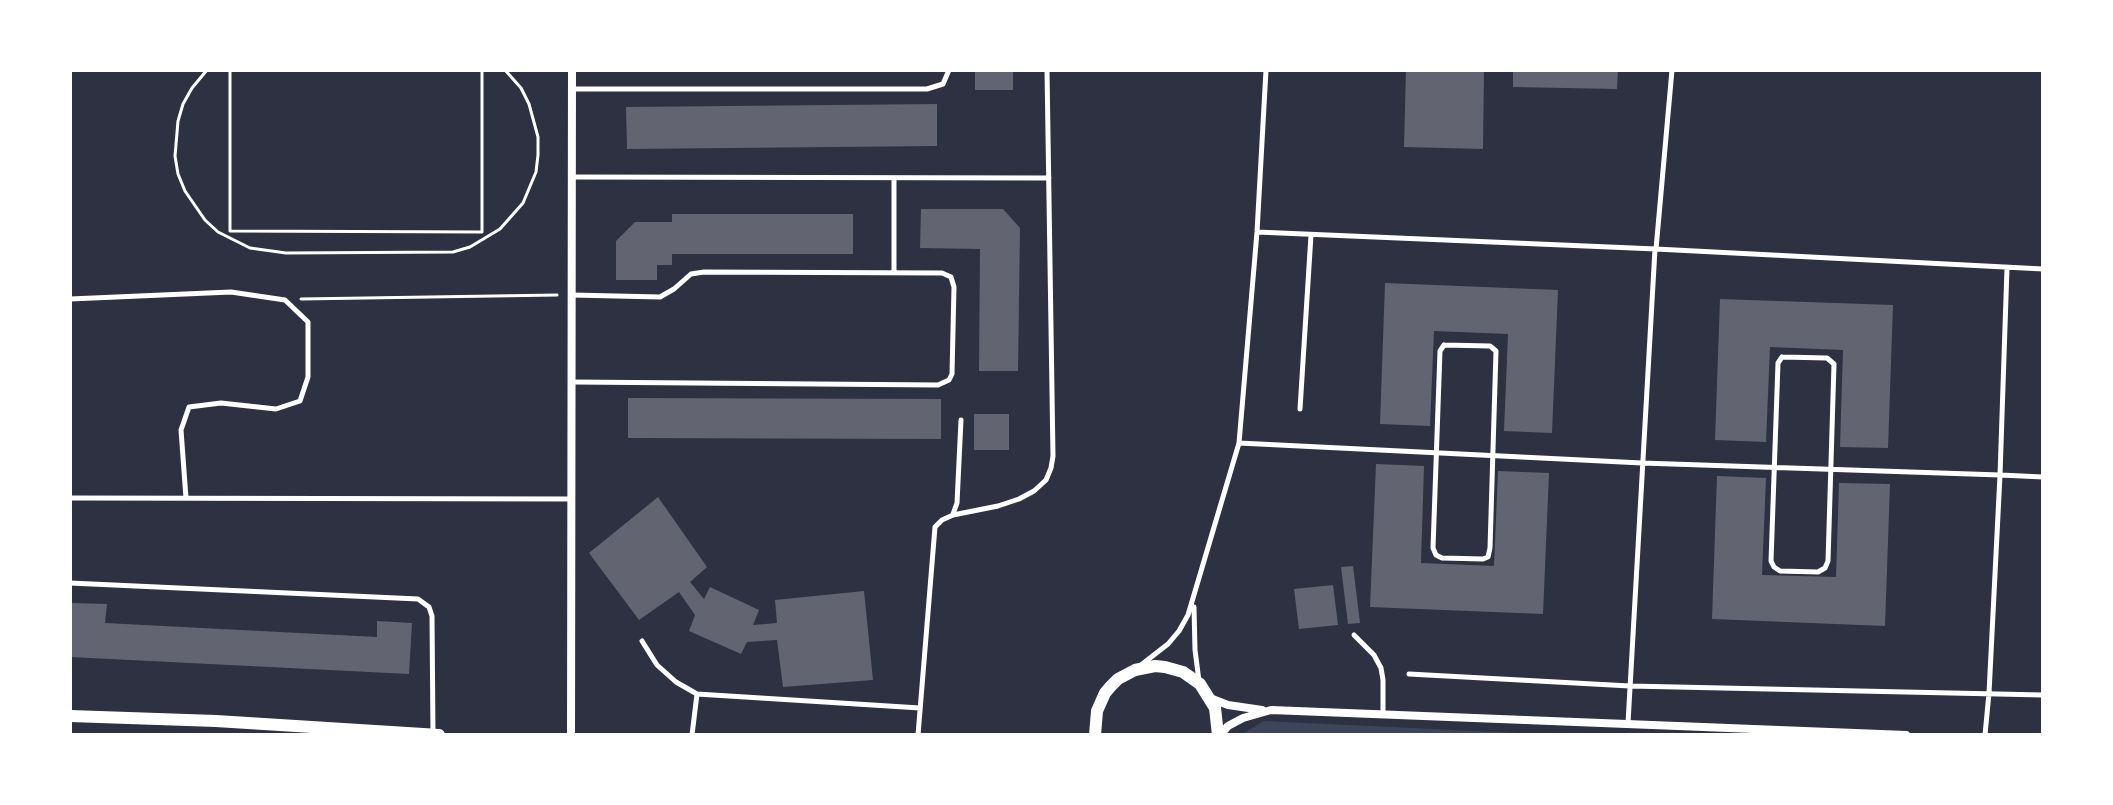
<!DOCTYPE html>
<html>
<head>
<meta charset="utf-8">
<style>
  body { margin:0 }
  #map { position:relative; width:2113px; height:805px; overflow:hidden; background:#2d3142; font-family:"Open Sans",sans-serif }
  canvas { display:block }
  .frame { position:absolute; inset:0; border:72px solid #fff; pointer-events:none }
</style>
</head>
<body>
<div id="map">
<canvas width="2113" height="805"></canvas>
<div class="frame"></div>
</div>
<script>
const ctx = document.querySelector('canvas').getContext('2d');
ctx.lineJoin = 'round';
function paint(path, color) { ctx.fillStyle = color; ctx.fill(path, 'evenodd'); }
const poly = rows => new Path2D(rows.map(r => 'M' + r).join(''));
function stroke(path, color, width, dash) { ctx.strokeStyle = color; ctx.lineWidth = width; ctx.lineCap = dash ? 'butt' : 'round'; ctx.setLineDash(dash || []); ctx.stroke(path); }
const green = poly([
  [1264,721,1561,735,1241,735]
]);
const building = poly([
  [975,70,1013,70,1013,90,975,90],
  [1406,70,1484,70,1483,149,1404,147],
  [1513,70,1618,70,1617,89,1513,87],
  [937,104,937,146,627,149,626,107],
  [921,209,1003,209,1020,228,1018,371,979,371,980,249,920,248],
  [672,214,853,214,853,254,672,254,672,265,657,265,657,280,616,280,616,241,635,222,672,222],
  [1385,283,1558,290,1552,433,1504,431,1508,334,1434,331,1430,426,1380,424],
  [1720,299,1893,305,1888,448,1840,447,1843,350,1770,347,1766,442,1715,440],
  [628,398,941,399,941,439,628,438],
  [974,414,1009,414,1009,450,974,450],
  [1376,464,1424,466,1421,563,1494,566,1498,471,1549,473,1543,614,1370,607],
  [1717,476,1766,478,1762,575,1836,577,1839,483,1890,484,1885,626,1712,619],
  [658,497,707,567,690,582,704,599,710,587,759,610,753,625,777,623,775,600,864,591,873,680,783,687,777,640,747,642,741,654,689,631,695,615,679,592,639,620,589,553],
  [1353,566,1360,623,1348,624,1341,567],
  [1333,585,1338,625,1299,629,1294,589],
  [72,603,107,604,105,623,377,637,377,621,412,623,409,674,70,657]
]);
const path = poly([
  [207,70,192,88,183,104,178,121,175,156,178,174,185,191,205,220,218,232,250,248,286,253,453,252,470,247,500,229,523,203,536,172,538,155,538,137,529,104,521,88,505,70],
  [230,70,230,231,482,232,482,70],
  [301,299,557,295]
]);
const service = poly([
  [573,89,927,89,943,84,949,70],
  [572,177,1049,178],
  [894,178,894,273],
  [1257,232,1656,249,2043,269],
  [1656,249,1672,70],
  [2007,268,2000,475,2043,477],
  [572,295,660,297,674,289,691,274,704,272,942,273,951,277,954,287,952,374,949,380,938,385,572,382],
  [70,299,231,292,285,300,308,322,308,377,300,401,276,409,221,403,189,407,181,430,186,498],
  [1444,345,1490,346,1496,351,1490,548,1488,557,1483,559,1442,558,1436,555,1433,548,1440,351,1444,345],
  [1782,357,1827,358,1834,364,1828,561,1825,568,1818,572,1780,571,1774,567,1771,561,1778,363,1782,357],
  [1300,409,1311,235],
  [1239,443,1642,463,2000,475,1989,693,1985,735],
  [70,498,571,499],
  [953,514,957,503,961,420],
  [70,583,418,599,429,607,432,616,433,734],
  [1194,607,1195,650,1199,681],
  [1354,635,1374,655,1381,668,1383,680,1383,714],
  [642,641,657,665,676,682,697,694],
  [1141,665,1168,644,1179,631,1188,615,1239,443,1257,232,1266,70],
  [1409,674,1630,686,2043,695],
  [1628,723,1655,249],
  [692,735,697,694,920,708],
  [918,735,935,527,942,520,953,515,998,506,1019,499,1034,491,1046,480,1051,468,1053,456,1047,70]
]);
const minor = poly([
  [1210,698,1228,705,1262,710],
  [571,735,572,70],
  [1220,735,1228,726,1243,718,1271,710,1906,735]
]);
const tertiary = poly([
  [70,716,216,721,439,735],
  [1095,735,1097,711,1105,693,1111,686,1118,679,1135,670,1155,666,1165,667,1183,672,1200,684,1215,708,1218,735]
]);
paint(green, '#3c4559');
paint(building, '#626471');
stroke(path, '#fff', 3);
stroke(service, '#fff', 5);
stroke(minor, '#fff', 8);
stroke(tertiary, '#fff', 12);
</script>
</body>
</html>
